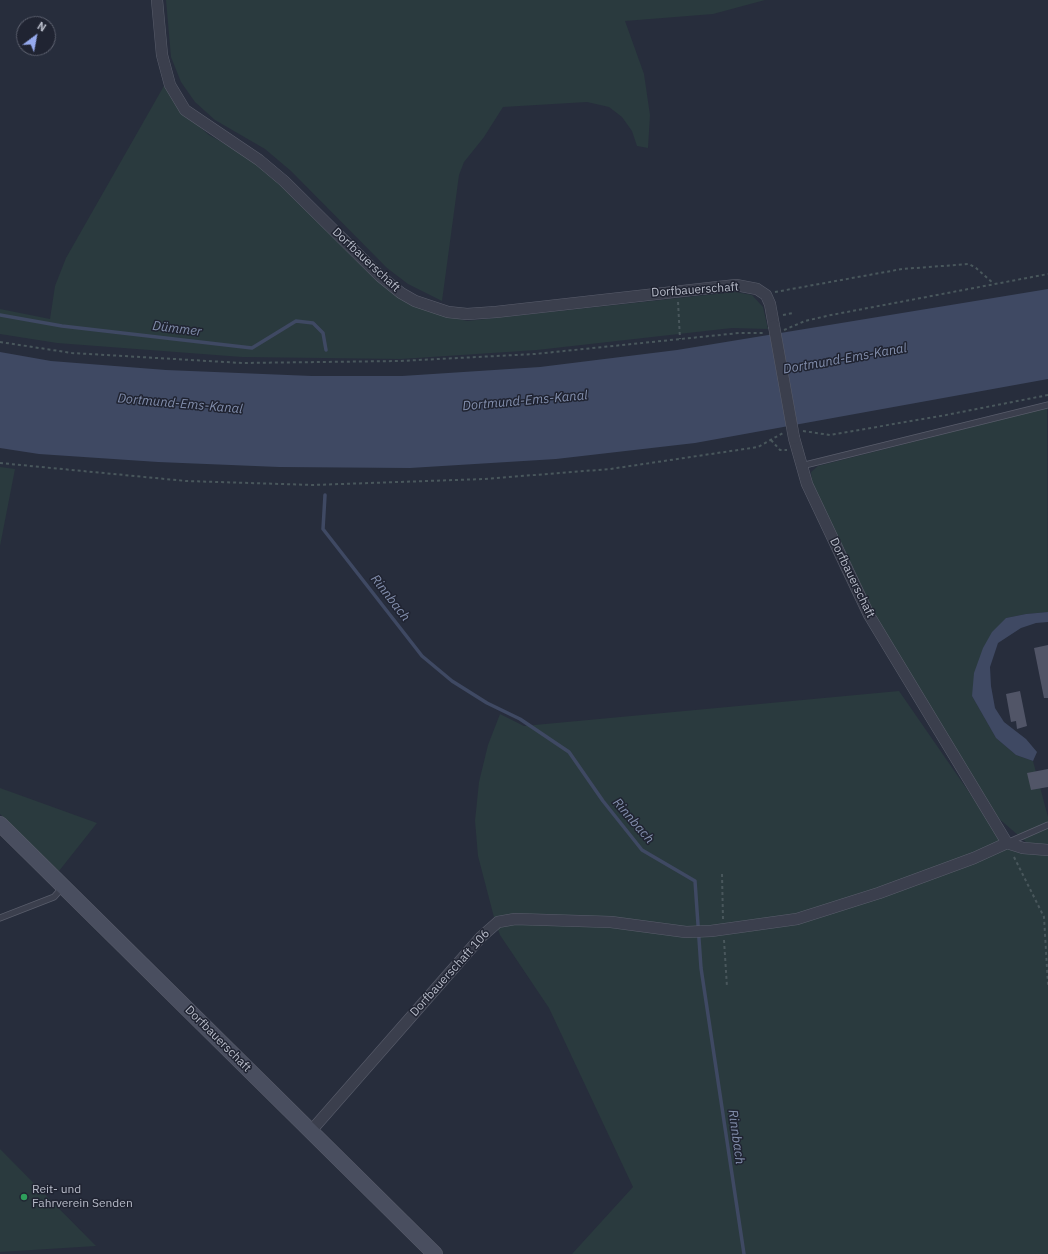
<!DOCTYPE html>
<html>
<head>
<meta charset="utf-8">
<style>
  body { margin:0 }
  #map { position:relative; width:1048px; height:1254px; overflow:hidden; background:#272d3c; font-family:"IBM Plex Sans",sans-serif }
  canvas { display:block }
  .north { position:absolute; left:16px; top:16px; width:40px; height:40px; box-sizing:border-box; background:#202432; border:1px solid #5c606e; border-radius:50%; rotate:32deg; font-size:11px; font-weight:700; line-height:16px; text-align:center; color:#b7bbc8 }
  .north::after { content:''; display:block; margin:auto; width:14px; height:18px; background:#96aaee; clip-path:polygon(50% 0,100% 100%,50% 72%,0 100%) }
</style>
</head>
<body>
<div id="map">
<canvas width="1048" height="1254"></canvas>
<div class="north">N</div>
</div>
<script>
const ctx = document.querySelector('canvas').getContext('2d');
ctx.lineJoin = 'round';
function paint(path, color) { ctx.fillStyle = color; ctx.fill(path, 'evenodd'); }
const poly = rows => new Path2D(rows.map(r => 'M' + r).join(''));
function stroke(path, color, width, dash) { ctx.strokeStyle = color; ctx.lineWidth = width; ctx.lineCap = dash ? 'butt' : 'round'; ctx.setLineDash(dash || []); ctx.stroke(path); }
function label(font, color, halo, rows, align = 'center') {
  ctx.font = font + ' "IBM Plex Sans",sans-serif'; ctx.lineWidth = 3; ctx.setLineDash([]); ctx.textBaseline = 'middle'; ctx.strokeStyle = halo; ctx.fillStyle = color; for (const [text, x, y, turn = 0] of rows) {
    ctx.save(); ctx.translate(x, y); ctx.rotate((+turn || 0) * Math.PI / 180); ctx.textAlign = isNaN(turn) ? turn : align; if (halo) ctx.strokeText(text, 0, 0); ctx.fillText(text, 0, 0); ctx.restore();
  }
}
const green = poly([
  [166,0,765,0,713,14,625,21,644,74,650,115,648,148,637,146,632,131,622,117,609,107,587,102,503,107,484,137,464,162,459,175,442,301,408,284,387,268,291,171,265,149,215,120,195,102,181,82,171,57],
  [165,84,186,115,209,135,258,162,427,311,467,321,735,292,752,295,763,307,768,329,732,328,537,350,401,359,242,357,57,343,0,334,0,309,50,319,55,286,66,258],
  [1047,408,1048,612,1026,614,1006,618,972,696,996,738,1016,755,1033,761,1048,817,1048,847,1041,847,1026,842,997,817,873,612,812,482,811,472,818,466],
  [0,467,15,469,0,546],
  [899,691,998,834,1048,854,1048,1254,572,1254,633,1187,549,1008,500,935,495,921,478,856,475,821,479,782,488,745,500,714,524,726],
  [0,788,97,823,59,871,0,814],
  [0,1149,96,1246,0,1252]
]);
const water = poly([
  [1048,289,1048,379,695,443,556,459,410,468,279,467,158,462,39,454,0,448,0,352,51,361,166,370,312,376,402,376,540,367,677,350],
  [1048,612,1048,622,1036,623,1021,628,998,643,990,667,991,686,995,708,1004,722,1026,739,1037,752,1033,761,1016,755,996,738,972,696,974,673,983,648,992,632,1006,618,1026,614]
]);
const stream = poly([
  [0,315,62,326,252,348,296,321,313,323,323,333,326,350],
  [325,495,323,529,422,656,452,681,487,703,520,719,569,752,603,801,642,850,695,881,701,968,744,1254]
]);
const building = poly([
  [1048,645,1048,698,1044,698,1034,648],
  [1020,691,1027,726,1017,729,1016,721,1011,722,1006,694],
  [1048,769,1048,787,1031,790,1027,773]
]);
const path = poly([
  [775,292,902,269,969,264,976,268,993,283],
  [678,302,680,339],
  [783,315,793,313],
  [784,330,805,321,831,315,1048,274],
  [0,342,72,353,242,363,400,361,535,354,739,333,764,333],
  [803,431,830,435,946,415,1048,395],
  [771,440,780,450,787,450],
  [0,463,186,481,313,485,484,479,610,469,758,447,783,433],
  [1014,857,1044,917,1048,985],
  [722,874,723,919],
  [724,940,727,987]
]);
const lane = poly([
  [801,466,1048,405],
  [1009,842,1048,825],
  [0,918,54,897,62,888]
]);
const street = poly([
  [157,0,162,55,170,85,185,110,259,160,284,181,380,276,401,293,415,301,448,312,467,314,496,312,736,285,757,289,766,295,770,304,774,326],
  [794,438,807,484,869,615,1007,843],
  [311,1131,481,937,498,922,515,919,611,922,686,932,711,931,797,919,879,893,974,858,1007,843,1023,848,1048,850]
]);
const secondary = poly([
  [0,824,435,1254]
]);
const streetBridge = poly([
  [774,326,794,438]
]);
const markers = [
  [24,1197,4,"#2e9e5b"]
];
const streetNames = [
  ["Dorfbauerschaft",366,260,43],
  ["Dorfbauerschaft",695,290,-4],
  ["Dorfbauerschaft",852,578,64],
  ["Dorfbauerschaft 106",450,973,-48],
  ["Dorfbauerschaft",218,1039,45]
];
const poiNames = [
  ["Reit- und",32,1190],
  ["Fahrverein Senden",32,1204]
];
const waterNames = [
  ["Dümmer",177,329,7],
  ["Dortmund-Ems-Kanal",845,359,-10],
  ["Dortmund-Ems-Kanal",525,401,-5],
  ["Dortmund-Ems-Kanal",180,404,5],
  ["Rinnbach",390,598,52],
  ["Rinnbach",633,821,49],
  ["Rinnbach",736,1137,82]
];
paint(green, '#2a3a3e');
paint(water, '#3f4963');
stroke(stream, '#3f4963', 3.5);
paint(building, '#515567');
stroke(lane, '#595d6b', 7);
stroke(street, '#595d6b', 12);
stroke(secondary, '#595d6b', 16);
stroke(path, '#49575c', 2, [3, 3]);
stroke(lane, '#3b3f4d', 5.5);
stroke(street, '#3b3f4d', 11);
stroke(secondary, '#494e5f', 15);
stroke(streetBridge, '#595d6b', 12, []);
stroke(streetBridge, '#3b3f4d', 11);
for (const [x, y, r, color] of markers) { const dot = new Path2D(); dot.arc(x, y, r, 0, 2 * Math.PI); ctx.fillStyle = color; ctx.fill(dot); stroke(dot, '#202432', 1.5); }
label('12px', '#b7bbc8', '#202432', streetNames);
label('12px', '#b7bbc8', '#202432', poiNames, 'left');
label('italic 13px', '#828eac', '#202432', waterNames);
</script>
</body>
</html>
